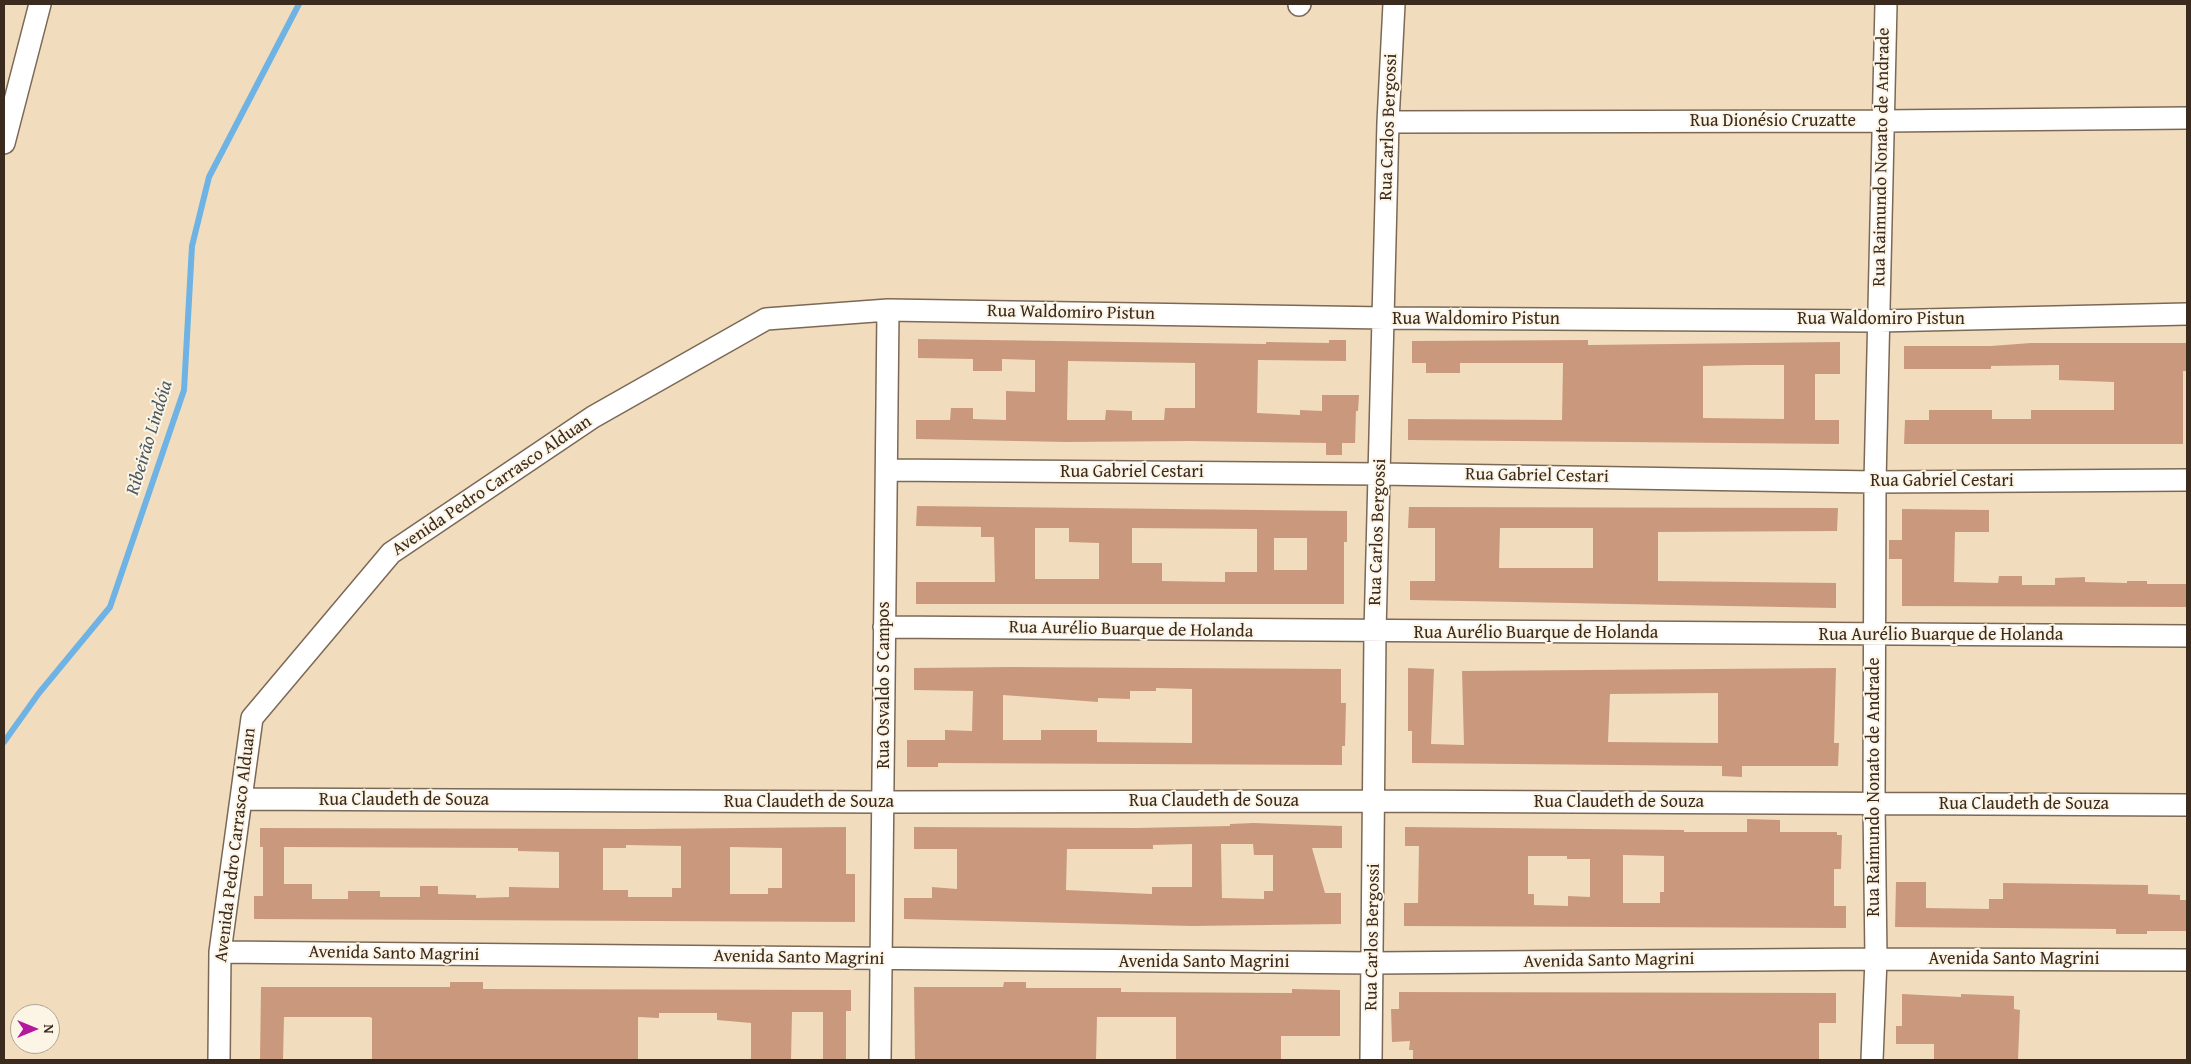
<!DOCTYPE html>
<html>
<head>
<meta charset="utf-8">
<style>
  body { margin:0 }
  #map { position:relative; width:2191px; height:1064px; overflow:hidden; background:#f1ddbd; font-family:"Gentium Book Plus",serif }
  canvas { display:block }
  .frame { position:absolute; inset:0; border:5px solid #3b2a1e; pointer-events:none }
  .north { position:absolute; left:10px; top:1004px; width:50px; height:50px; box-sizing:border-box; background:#fcf5e5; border:1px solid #afa495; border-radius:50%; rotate:90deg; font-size:14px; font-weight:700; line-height:20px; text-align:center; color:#3b2a1e }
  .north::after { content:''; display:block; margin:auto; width:18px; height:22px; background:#b5179e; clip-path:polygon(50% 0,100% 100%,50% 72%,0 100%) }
</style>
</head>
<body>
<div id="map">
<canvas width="2191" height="1064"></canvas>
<div class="frame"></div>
<div class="north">N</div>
</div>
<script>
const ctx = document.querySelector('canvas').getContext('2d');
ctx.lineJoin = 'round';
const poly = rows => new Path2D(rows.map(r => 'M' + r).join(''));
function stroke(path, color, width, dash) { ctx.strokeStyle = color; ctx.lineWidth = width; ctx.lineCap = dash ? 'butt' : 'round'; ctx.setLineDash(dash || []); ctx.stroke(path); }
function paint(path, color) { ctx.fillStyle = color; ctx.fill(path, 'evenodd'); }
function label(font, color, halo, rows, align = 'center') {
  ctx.font = font + ' "Gentium Book Plus",serif'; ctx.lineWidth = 4; ctx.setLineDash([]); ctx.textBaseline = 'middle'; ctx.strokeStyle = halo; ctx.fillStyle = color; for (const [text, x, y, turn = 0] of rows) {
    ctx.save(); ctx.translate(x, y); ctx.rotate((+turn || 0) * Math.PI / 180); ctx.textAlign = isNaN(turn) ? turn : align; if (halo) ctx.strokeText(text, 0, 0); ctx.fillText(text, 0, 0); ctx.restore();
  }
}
const stream = poly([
  [4,742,39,693,110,607,184,390,192,246,209,177,299,4]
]);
const building = poly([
  [918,339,1266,344,1266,342,1329,343,1329,340,1346,340,1346,361,1258,360,1257,413,1300,415,1300,410,1322,411,1322,395,1359,395,1358,411,1356,411,1355,443,1342,443,1342,455,1326,455,1326,443,1190,441,1067,442,916,439,916,420,950,420,951,408,973,408,973,419,1006,420,1006,391,1035,392,1035,360,1002,359,1002,371,973,371,973,359,918,358],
  [1068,361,1195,363,1195,408,1165,408,1164,420,1132,420,1132,411,1106,410,1105,420,1067,420],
  [1588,340,1588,345,1840,342,1840,374,1815,374,1815,420,1839,420,1839,444,1408,440,1408,419,1562,420,1563,363,1460,363,1460,373,1426,373,1426,363,1412,363,1412,341],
  [1748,365,1784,365,1784,419,1703,418,1703,366],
  [2031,343,2187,343,2187,371,2183,371,2183,444,1904,444,1905,420,1929,420,1929,410,1992,410,1992,419,2031,419,2031,410,2114,410,2114,382,2059,380,2059,365,1991,366,1991,369,1904,369,1904,346,1991,346],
  [917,506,1347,511,1347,542,1344,542,1344,604,916,604,916,582,995,582,994,537,981,537,981,527,916,526],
  [1035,528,1069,528,1069,542,1099,543,1099,579,1035,579],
  [1132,528,1257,529,1257,572,1225,572,1225,582,1162,581,1162,563,1132,563],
  [1274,538,1307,538,1307,570,1274,570],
  [1409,507,1838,508,1837,531,1658,532,1658,581,1836,583,1836,608,1410,600,1410,581,1435,581,1435,528,1408,528],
  [1500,528,1593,528,1593,568,1499,568],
  [1902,509,1989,510,1989,532,1955,532,1954,582,1998,583,1999,576,2022,576,2022,585,2055,585,2055,578,2085,577,2085,582,2127,583,2127,581,2147,581,2147,584,2187,584,2187,607,1902,606,1902,559,1889,559,1889,540,1902,540],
  [1011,667,1341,669,1341,703,1346,703,1345,746,1342,746,1342,765,938,763,938,767,907,767,907,740,945,740,945,730,972,731,973,691,914,690,914,668],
  [1156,688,1192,689,1192,743,1097,742,1097,730,1041,730,1041,740,1003,740,1003,695,1098,702,1098,698,1130,699,1130,691,1156,691],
  [1408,668,1434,669,1431,744,1464,745,1462,671,1836,668,1834,743,1839,743,1838,766,1742,766,1742,777,1722,776,1722,766,1412,763,1412,731,1408,731],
  [1718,693,1718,743,1608,742,1610,694],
  [1747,819,1780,820,1780,832,1837,832,1837,835,1842,835,1841,869,1834,869,1834,906,1846,906,1846,928,1404,926,1404,903,1418,903,1419,846,1405,846,1405,827,1684,830,1684,832,1747,832],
  [1623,855,1664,856,1664,892,1660,892,1660,903,1623,903],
  [1528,856,1567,856,1567,859,1590,859,1590,897,1568,896,1568,906,1534,905,1534,894,1528,894],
  [1253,823,1342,826,1342,848,1312,848,1325,893,1341,893,1341,924,1192,926,904,919,904,898,932,898,932,887,957,889,957,849,914,849,914,827,1137,828,1230,826,1230,824],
  [1192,844,1192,887,1152,887,1152,894,1066,890,1067,849,1153,849,1153,845],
  [1221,844,1253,844,1254,855,1273,855,1273,891,1264,891,1264,899,1222,898],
  [846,827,846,874,855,874,855,922,254,919,254,896,263,896,263,847,260,847,260,828,639,829],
  [626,845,681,846,681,888,672,888,672,897,628,897,628,890,603,890,603,848,626,848],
  [284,847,518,848,518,851,559,852,559,888,509,887,509,897,476,898,476,895,438,894,438,886,420,886,420,897,380,897,380,891,348,891,348,899,312,899,312,884,284,884],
  [730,847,782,848,782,888,768,888,768,894,730,894],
  [1896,882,1926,882,1926,908,1989,909,1989,899,2003,899,2003,883,2148,885,2148,894,2180,895,2180,900,2187,900,2187,931,2147,931,2147,934,2116,934,2116,929,1895,927],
  [450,982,483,982,483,989,851,990,851,1011,846,1011,846,1060,823,1060,823,1012,792,1012,791,1060,751,1060,751,1023,717,1020,717,1013,659,1013,659,1018,638,1017,638,1060,372,1060,372,1018,370,1017,284,1017,283,1060,260,1060,261,987,450,987],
  [1004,982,1026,982,1026,988,1121,988,1121,992,1292,993,1292,989,1340,990,1340,1036,1281,1036,1281,1060,1176,1060,1176,1017,1097,1017,1096,1060,915,1060,914,987,1003,987],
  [1399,992,1836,993,1836,1023,1819,1023,1819,1060,1413,1060,1413,1050,1409,1050,1410,1041,1392,1042,1391,1009,1399,1009],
  [1902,994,1961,997,1961,994,2014,996,2014,1009,2020,1010,2018,1060,1934,1060,1934,1044,1896,1044,1896,1026,1902,1026]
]);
const minor = poly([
  [1299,5,1300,4],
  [1388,122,1883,121,2187,118],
  [4,143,40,4],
  [887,470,1380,474,1875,482,2187,480],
  [884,627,2187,636],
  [241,799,884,802,1374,801,2187,805],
  [220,952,1372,963,1876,959,2187,960],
  [219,1060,220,952,252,718,391,553,593,417,766,319,888,310,1385,318,1879,321,2187,314],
  [880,1060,888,310],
  [1371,1060,1375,632,1388,122,1394,4],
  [1872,1060,1876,959,1874,804,1875,482,1886,4]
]);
const streetNames = [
  ["Rua Dionésio Cruzatte",1773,121],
  ["Rua Carlos Bergossi",1389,127,-88],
  ["Rua Raimundo Nonato de Andrade",1882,157,-89],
  ["Rua Waldomiro Pistun",1071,313,1],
  ["Rua Waldomiro Pistun",1476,319],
  ["Rua Waldomiro Pistun",1881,319],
  ["Rua Gabriel Cestari",1132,472],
  ["Rua Gabriel Cestari",1537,476,1],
  ["Rua Gabriel Cestari",1942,481],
  ["Avenida Pedro Carrasco Alduan",492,486,-34],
  ["Rua Carlos Bergossi",1378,532,-88],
  ["Rua Aurélio Buarque de Holanda",1131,630,1],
  ["Rua Aurélio Buarque de Holanda",1536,633],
  ["Rua Aurélio Buarque de Holanda",1941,635],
  ["Rua Osvaldo S Campos",884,685,-90],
  ["Rua Raimundo Nonato de Andrade",1874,787,-90],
  ["Rua Claudeth de Souza",404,800],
  ["Rua Claudeth de Souza",1214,801],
  ["Rua Claudeth de Souza",809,802],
  ["Rua Claudeth de Souza",1619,802],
  ["Rua Claudeth de Souza",2024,804],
  ["Avenida Pedro Carrasco Alduan",236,845,-83],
  ["Rua Carlos Bergossi",1373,937,-89],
  ["Avenida Santo Magrini",394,954,1],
  ["Avenida Santo Magrini",799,958,1],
  ["Avenida Santo Magrini",2014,959],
  ["Avenida Santo Magrini",1609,961,-1],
  ["Avenida Santo Magrini",1204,962]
];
const waterNames = [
  ["Ribeirão Lindóia",150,438,-73]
];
stroke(stream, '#6eb3e4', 6);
paint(building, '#ca997d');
stroke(minor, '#7b6956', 24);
stroke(minor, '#fff', 21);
label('18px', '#3b2a1e', '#fcf5e5', streetNames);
label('italic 19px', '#4d5a63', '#fcf5e5', waterNames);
</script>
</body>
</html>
